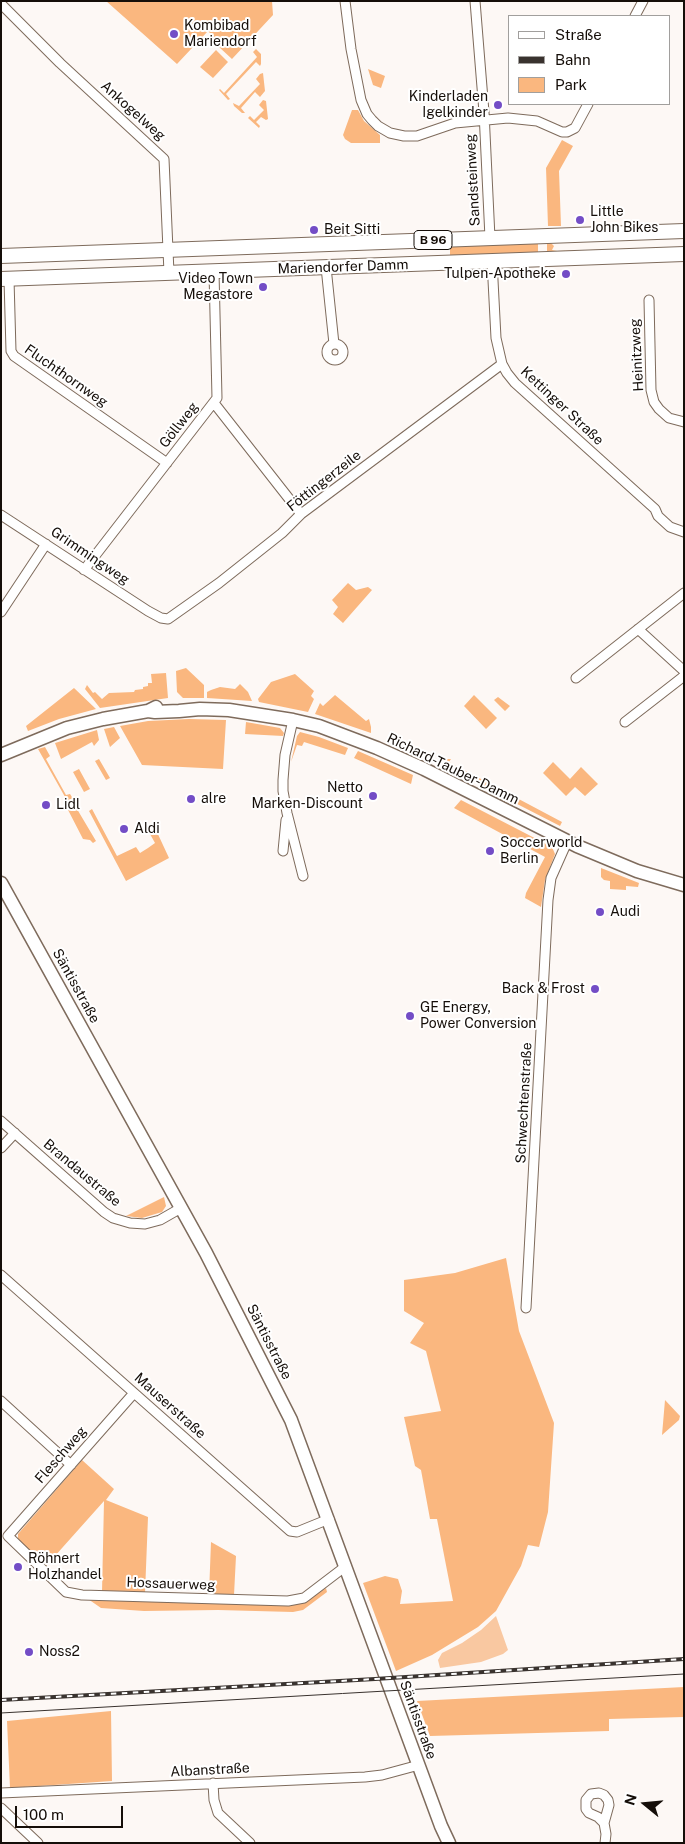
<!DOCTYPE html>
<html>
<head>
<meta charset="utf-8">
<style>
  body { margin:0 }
  #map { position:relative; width:685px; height:1844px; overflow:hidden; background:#fdf8f5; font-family:"Public Sans",sans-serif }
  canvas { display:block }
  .frame { position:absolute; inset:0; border:2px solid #150e09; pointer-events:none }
  .legend { position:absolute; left:508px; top:15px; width:162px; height:90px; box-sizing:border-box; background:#fff; border:1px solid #a19f9d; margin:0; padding:6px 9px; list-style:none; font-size:15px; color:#150e09 }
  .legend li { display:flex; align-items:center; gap:10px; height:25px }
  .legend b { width:25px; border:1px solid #a19f9d }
  .north { position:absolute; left:620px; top:1779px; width:50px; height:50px; -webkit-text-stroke:4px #fff; paint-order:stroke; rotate:287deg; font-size:14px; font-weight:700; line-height:20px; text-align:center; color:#150e09 }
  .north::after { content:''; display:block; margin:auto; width:18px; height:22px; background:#150e09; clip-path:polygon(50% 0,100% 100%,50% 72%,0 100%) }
  .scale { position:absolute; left:15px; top:1806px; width:108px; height:22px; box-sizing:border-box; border:2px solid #150e09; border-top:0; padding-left:6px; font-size:15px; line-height:18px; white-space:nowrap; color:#150e09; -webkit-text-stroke:4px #fff; paint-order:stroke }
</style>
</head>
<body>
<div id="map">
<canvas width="685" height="1844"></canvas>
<div class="frame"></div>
<ul class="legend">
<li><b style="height:6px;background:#fff"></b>Straße</li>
<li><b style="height:6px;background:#39322e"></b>Bahn</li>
<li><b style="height:14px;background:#fab77f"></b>Park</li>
</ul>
<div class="north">N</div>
<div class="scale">100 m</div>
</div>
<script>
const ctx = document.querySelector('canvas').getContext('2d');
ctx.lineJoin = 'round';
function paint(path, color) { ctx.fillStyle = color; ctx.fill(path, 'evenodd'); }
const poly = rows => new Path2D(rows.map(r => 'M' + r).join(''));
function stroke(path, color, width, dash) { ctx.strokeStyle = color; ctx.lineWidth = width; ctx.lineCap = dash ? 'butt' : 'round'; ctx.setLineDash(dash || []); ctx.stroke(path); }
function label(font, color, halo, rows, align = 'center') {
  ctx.font = font + ' "Public Sans",sans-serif'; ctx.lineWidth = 4; ctx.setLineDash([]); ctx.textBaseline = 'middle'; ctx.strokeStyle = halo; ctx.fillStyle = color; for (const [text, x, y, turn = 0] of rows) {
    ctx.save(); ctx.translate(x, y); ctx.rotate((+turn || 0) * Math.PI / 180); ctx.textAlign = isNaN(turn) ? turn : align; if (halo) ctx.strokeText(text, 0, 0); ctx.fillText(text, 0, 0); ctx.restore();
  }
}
const green = poly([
  [106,1,272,1,273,15,232,59,219,47,221,44,208,31,177,64],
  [256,49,261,54,261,64,260,66,256,62,226,94,230,99,228,100,219,90,220,89,224,93,257,57,253,52],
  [216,50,228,62,213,78,200,67],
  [368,69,385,76,381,88,373,85],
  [263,73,265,91,260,97,255,92,241,108,245,113,242,113,234,106,233,103,239,106,260,84,256,79,260,74],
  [263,100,266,101,268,119,266,120,261,117,256,122,260,126,259,128,248,118,250,116,254,120,264,110,259,105],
  [352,110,358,110,364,121,380,135,380,143,351,143,345,139,343,135],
  [562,140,573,146,559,171,561,226,548,226,546,168],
  [684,235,684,238,551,243,554,246,552,250,557,251,684,247,684,250,547,253,547,242],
  [538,243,538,254,450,257,450,244],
  [348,583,356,590,368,587,372,590,343,623,333,614,338,607,332,600],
  [186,668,204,685,204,698,183,698,177,692,176,671],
  [166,673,168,698,100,708,85,689,87,685,93,693,95,692,102,699,109,693,134,692,135,690,143,689,143,687,148,686,148,683,152,683,151,674],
  [295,674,314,691,311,696,314,699,308,712,259,702,258,699,271,682],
  [240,684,248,692,252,701,207,698,207,692,211,690,220,687,235,689],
  [74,688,96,709,59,719,28,731,26,726],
  [335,695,366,721,369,719,371,727,371,733,315,714,320,703,323,706],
  [474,695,497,718,486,729,464,706],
  [498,697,510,706,505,711,494,700],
  [189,719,226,720,223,769,142,765,120,726,148,721],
  [246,722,280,728,284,733,283,736,245,734],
  [114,727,120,738,110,747,104,729],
  [97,730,99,740,94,746,92,742,61,759,55,743],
  [300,732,319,737,348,748,345,755,304,742,302,746,297,745,291,762,297,736],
  [45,747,50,756,46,759,66,795,70,794,75,802,74,804,96,841,93,843,90,840,83,839,66,806,69,804,38,749],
  [358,751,413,775,411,784,354,758],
  [99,759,110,778,106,780,95,761],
  [446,759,451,759,449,762,562,822,560,826,441,765],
  [553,762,570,779,581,767,598,784,585,796,575,787,566,796,543,773],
  [79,769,90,789,84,792,73,772],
  [461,800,552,847,555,854,545,880,541,907,525,898,526,893,545,857,454,808],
  [92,809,117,856,136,847,140,853,148,848,155,843,150,834,156,830,169,858,126,881,89,811],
  [601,868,639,883,638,887,626,886,626,890,610,889,610,881,604,880,601,877],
  [164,1197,166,1206,162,1212,142,1218,126,1216],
  [506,1258,519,1331,554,1423,548,1512,539,1547,528,1545,521,1566,496,1611,478,1627,432,1655,396,1671,363,1583,385,1576,398,1579,402,1591,400,1604,453,1601,437,1519,430,1519,421,1470,415,1466,404,1417,441,1411,426,1351,410,1343,424,1323,404,1311,404,1280,455,1273],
  [665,1400,680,1416,679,1420,662,1435],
  [82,1460,114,1489,106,1500,148,1517,145,1593,102,1592,104,1501,46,1566,18,1540,18,1534],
  [211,1542,236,1556,234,1595,209,1594],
  [326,1588,327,1592,303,1610,293,1612,218,1610,144,1611,101,1608,88,1599,312,1597],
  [684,1687,684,1717,609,1719,609,1731,430,1736,417,1701],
  [111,1711,112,1781,10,1788,7,1721]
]);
const water = poly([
  [496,1616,508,1650,503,1654,481,1662,440,1668,438,1660,442,1653,462,1643,481,1630]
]);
const street = poly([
  [345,1,351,49,361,100,367,114,372,120,378,126,390,133,404,136,417,136,455,123,508,118,537,121,562,132,567,132,575,128,588,104],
  [475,1,484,112,490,238],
  [1,4,60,63,164,159,169,273],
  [635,16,643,1],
  [492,261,496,338,502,364,507,373,515,383,655,509,658,516,670,527,684,532],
  [326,267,334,344],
  [9,279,11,351,14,356,167,463],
  [649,300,651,390,654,402,659,409,669,418,684,422],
  '327 352a8 8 0 1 1 16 0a8 8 0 1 1-16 0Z',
  [214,403,301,514],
  [1,515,148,611,161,618,168,619,219,583,282,533,301,514,502,364],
  [84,570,217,398,214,272],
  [1,612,46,544],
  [638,629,684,671],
  [576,678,684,593],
  [293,720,285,755,283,780,283,791,287,813,303,876],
  [625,722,684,676],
  [283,851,286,820],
  [1,1121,104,1212,113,1218,130,1223,145,1224,160,1220,181,1208],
  [1,1148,15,1133],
  [1,1275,290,1531,297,1532,329,1519],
  [526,1308,548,900,551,878,567,842],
  [134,1393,8,1536,66,1592,82,1595,288,1601,304,1598,346,1566],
  [1,1401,71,1465],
  [213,1783,214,1800,218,1813,250,1843],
  [1,1793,365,1777,382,1775,419,1765],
  [1,1808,38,1843],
  [604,1823,598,1817,589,1813,586,1809,586,1800,591,1794,599,1793,604,1795,608,1800,609,1805,604,1823,606,1834,605,1843]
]);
const secondary = poly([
  [148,711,155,712,179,711,200,709,229,710,293,720,319,726,377,748,424,769,577,846,637,871,684,885],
  [1,755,67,728,103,719,148,711,156,707],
  [1,883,206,1253,291,1420,441,1826,449,1843]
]);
const primary = poly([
  [1,256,684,231],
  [1,279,684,254]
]);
const tram = poly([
  [1,1713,684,1674]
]);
const rail = poly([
  [1,1700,375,1679,684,1659]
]);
const markers = [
  [174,34,5,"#734dc6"],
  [498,105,5,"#734dc6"],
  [580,220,5,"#734dc6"],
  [314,230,5,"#734dc6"],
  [566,274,5,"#734dc6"],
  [263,287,5,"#734dc6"],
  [373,796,5,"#734dc6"],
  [191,799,5,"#734dc6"],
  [46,805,5,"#734dc6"],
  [124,829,5,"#734dc6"],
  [490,851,5,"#734dc6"],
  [600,912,5,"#734dc6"],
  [595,989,5,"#734dc6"],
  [410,1016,5,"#734dc6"],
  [18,1567,5,"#734dc6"],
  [29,1652,5,"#734dc6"]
];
const shields = [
  [433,240,38]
];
const shieldNames = [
  ["B 96",433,240]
];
const poiNames = [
  ["Kombibad",184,26],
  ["Mariendorf",184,42],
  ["Kinderladen",488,97,"right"],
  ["Igelkinder",488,113,"right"],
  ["Little",590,212],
  ["John Bikes",590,228],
  ["Beit Sitti",324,230],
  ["Tulpen-Apotheke",556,274,"right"],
  ["Video Town",253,279,"right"],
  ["Megastore",253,295,"right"],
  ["Netto",363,788,"right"],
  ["Marken-Discount",363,804,"right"],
  ["alre",201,799],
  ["Lidl",56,805],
  ["Aldi",134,829],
  ["Soccerworld",500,843],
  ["Berlin",500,859],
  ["Audi",610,912],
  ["Back & Frost",585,989,"right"],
  ["GE Energy,",420,1008],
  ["Power Conversion",420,1024],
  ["Röhnert",28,1559],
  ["Holzhandel",28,1575],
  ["Noss2",39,1652]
];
const streetNames = [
  ["Ankogelweg",133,111,42],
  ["Sandsteinweg",473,180,-93],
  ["Mariendorfer Damm",343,267,-2],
  ["Heinitzweg",637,355,-93],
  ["Fluchthornweg",66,376,35],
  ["Kettinger Straße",562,406,43],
  ["Göllweg",179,425,-52],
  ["Föttingerzeile",324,481,-38],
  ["Grimmingweg",90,556,34],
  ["Richard-Tauber-Damm",453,769,26],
  ["Säntisstraße",76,986,61],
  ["Schwechtenstraße",524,1103,-87],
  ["Brandaustraße",82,1173,40],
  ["Säntisstraße",269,1342,63],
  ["Mauserstraße",170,1406,42],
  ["Fleschweg",61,1455,-49],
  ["Hossauerweg",171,1584,2],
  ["Säntisstraße",418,1720,70],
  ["Albanstraße",210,1770,-3]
];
paint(green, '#fab77f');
paint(water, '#f9c8a1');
stroke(street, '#7e6b5c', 11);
stroke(secondary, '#7e6b5c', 15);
stroke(primary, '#7e6b5c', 16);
stroke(street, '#fff', 9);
stroke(secondary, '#fff', 12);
stroke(primary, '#fff', 14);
stroke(tram, '#39322e', 1);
stroke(rail, '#39322e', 4);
stroke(rail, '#fff', 2, [5.5]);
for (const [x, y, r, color] of markers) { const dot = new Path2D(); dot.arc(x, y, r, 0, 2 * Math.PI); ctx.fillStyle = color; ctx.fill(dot); stroke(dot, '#fff', 2); }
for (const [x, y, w] of shields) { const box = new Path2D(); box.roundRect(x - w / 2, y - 9.5, w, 19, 4); ctx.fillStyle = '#fff'; ctx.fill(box); stroke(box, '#150e09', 1); }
label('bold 12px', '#150e09', null, shieldNames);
label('14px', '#150e09', '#fff', poiNames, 'left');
label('14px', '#150e09', '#fff', streetNames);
</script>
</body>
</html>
